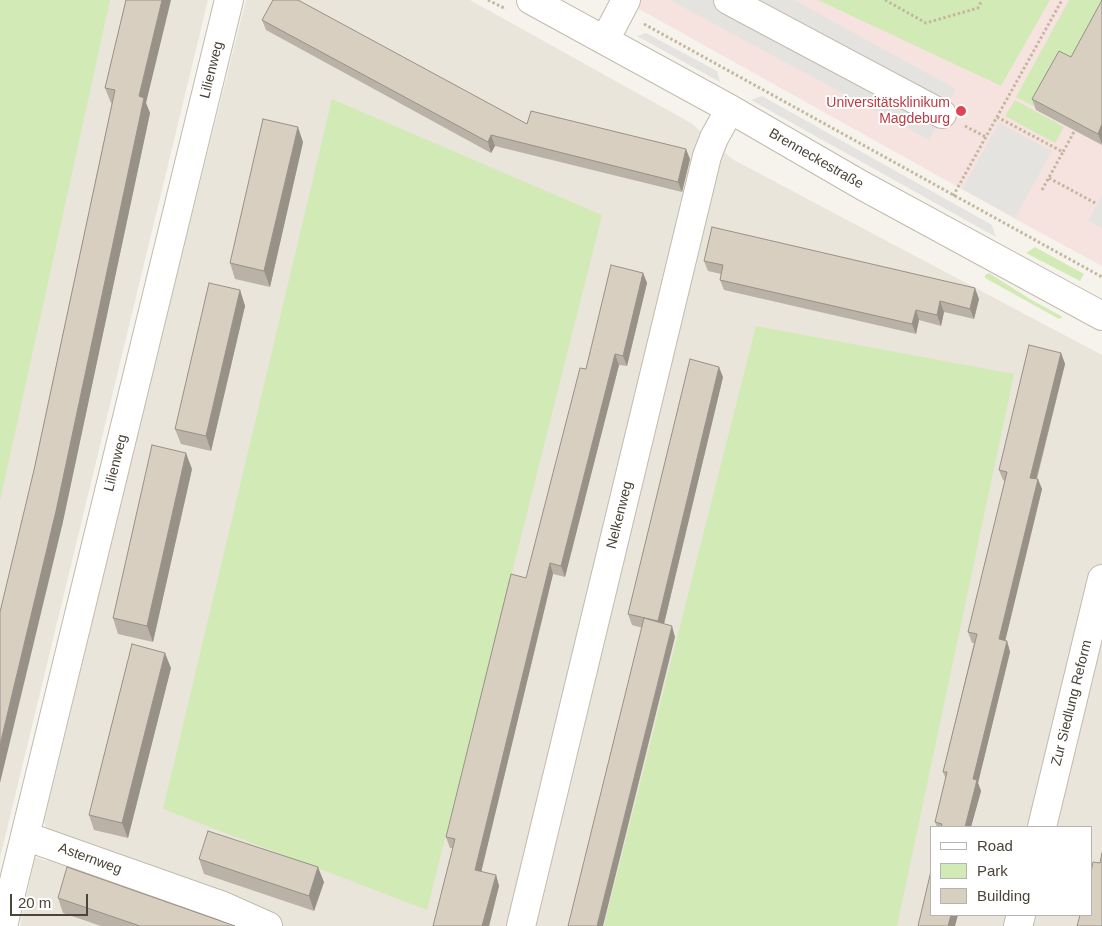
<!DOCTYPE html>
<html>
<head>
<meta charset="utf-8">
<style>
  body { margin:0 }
  #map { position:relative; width:1102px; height:926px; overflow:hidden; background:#f6f3ec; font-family:Helvetica,sans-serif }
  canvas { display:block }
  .legend { position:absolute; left:930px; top:826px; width:162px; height:90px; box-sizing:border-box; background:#fff; border:1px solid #b7b4b0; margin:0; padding:6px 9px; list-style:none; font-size:15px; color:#4b4439 }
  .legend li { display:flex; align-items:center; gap:10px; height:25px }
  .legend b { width:25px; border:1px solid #b7b4b0 }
  .scale { position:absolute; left:10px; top:894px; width:78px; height:22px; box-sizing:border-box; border:2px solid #4b4439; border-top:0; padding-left:6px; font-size:15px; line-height:18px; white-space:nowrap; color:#4b4439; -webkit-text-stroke:4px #fff; paint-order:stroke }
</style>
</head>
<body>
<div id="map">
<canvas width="1102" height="926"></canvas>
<ul class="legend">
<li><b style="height:6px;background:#fff"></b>Road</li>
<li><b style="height:14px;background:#d2eab5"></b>Park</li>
<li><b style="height:14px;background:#d8cfc1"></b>Building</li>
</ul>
<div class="scale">20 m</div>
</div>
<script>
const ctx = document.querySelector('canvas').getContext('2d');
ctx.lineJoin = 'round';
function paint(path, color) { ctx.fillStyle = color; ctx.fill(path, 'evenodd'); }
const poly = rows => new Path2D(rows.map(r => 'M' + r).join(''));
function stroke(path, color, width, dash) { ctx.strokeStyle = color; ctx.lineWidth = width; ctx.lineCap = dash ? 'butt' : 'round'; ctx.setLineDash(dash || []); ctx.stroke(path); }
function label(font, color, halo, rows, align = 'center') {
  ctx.font = font + ' Helvetica,sans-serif'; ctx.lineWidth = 4; ctx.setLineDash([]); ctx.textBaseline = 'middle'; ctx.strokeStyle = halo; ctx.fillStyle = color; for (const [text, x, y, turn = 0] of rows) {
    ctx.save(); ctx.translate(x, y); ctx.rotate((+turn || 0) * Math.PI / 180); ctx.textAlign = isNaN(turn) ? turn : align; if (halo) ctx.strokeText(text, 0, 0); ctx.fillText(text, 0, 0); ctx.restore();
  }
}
const residential = poly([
  [0,0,208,0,0,858],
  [246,0,470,0,691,123,732,159,1102,355,1102,926,20,926,35,857,47,861,57,832,47,830,44,821,164,325],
  [931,827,1091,827,1091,915,931,915]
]);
const medical = poly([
  [623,0,1102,0,1102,266,1019,221]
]);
const green = poly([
  [0,0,110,0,0,501],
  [818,0,1050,0,1001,86],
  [1069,0,1102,0,1102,18,1037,108,1016,97],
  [332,99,602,215,427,910,163,809],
  [1015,100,1064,127,1055,143,1005,116],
  [1035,247,1084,274,1080,281,1026,253],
  [989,273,1030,299,1063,317,1059,319,985,278,985,275],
  [756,326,1014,374,897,926,604,926]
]);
const parking = poly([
  [670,0,794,0,956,89,929,140],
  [646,33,717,71,720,82,637,36],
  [762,96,992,225,996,237,751,100],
  [999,123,1052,151,1015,218,962,189],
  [1102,195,1102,228,1088,221]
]);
const path = poly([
  [488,0,506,9],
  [885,0,926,23,978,8,982,0],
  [644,24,1102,277],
  [997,117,1063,152,1075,130],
  [965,126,986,137],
  [1049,178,1097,204],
  [1042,190,1063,152],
  [953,196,1062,0]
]);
const minor = poly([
  [531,0,730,109,863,186,1102,316],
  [728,0,942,114],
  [605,40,626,0],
  [1042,827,1102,579],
  [25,836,223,906,268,926],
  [3,926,229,0],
  [521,926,707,156,714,138,730,109],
  [1018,926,1021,915]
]);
const wall = poly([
  [126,0,146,103,150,113,62,526,34,470,112,103,111,103,105,88],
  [262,20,527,124,690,159,682,192,495,146,491,153,266,30],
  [1071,57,1102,145,1036,110,1032,99],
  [303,142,270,287,235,279,230,263],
  [704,261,979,299,974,319,944,312,941,326,919,320,916,334,724,290,720,280,721,274,708,271],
  [643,273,647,283,627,366,619,365,565,577,553,574,481,872,496,875,499,886,489,926,433,926,453,848,450,848,446,837,526,578,586,369],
  [240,290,245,306,211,451,181,444,175,429],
  [1061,353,1065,364,1037,479,1042,489,1005,641,1007,641,1010,652,978,783,981,791,971,827,937,827,935,822,946,779,943,772,974,643,972,643,968,632,1005,481,1003,480,999,470],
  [723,377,664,624,675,637,632,625,628,614],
  [192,469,153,642,118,634,113,618],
  [171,668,128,838,94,830,89,815],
  [199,859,324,882,314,911,204,874],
  [58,898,235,926,101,926,63,913]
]);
const shadedWall = poly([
  [162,0,171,0,146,103,150,113,62,526,0,783,0,745,139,96],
  [1102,124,1102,145,1098,134],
  [298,127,303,142,270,287,264,271],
  [491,135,495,146,491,153,488,142],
  [686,149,690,159,682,192,678,182],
  [643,273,647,283,627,366,623,356],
  [975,288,979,299,974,319,970,309],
  [240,290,245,306,211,451,206,436],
  [940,301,944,312,941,326,937,315],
  [916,310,919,320,916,334,912,324],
  [1061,353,1065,364,1034,488,1030,478],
  [615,354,619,365,565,577,561,566],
  [719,367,723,377,662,632,658,621],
  [186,453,192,469,153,642,147,626],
  [1038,479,1042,489,1003,650,999,639],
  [550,563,553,574,479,881,475,870],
  [672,626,675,637,603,926,597,926],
  [1007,641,1010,652,978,783,981,791,971,827,965,827,973,779],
  [165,653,171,668,128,838,122,823],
  [318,867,324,882,314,911,309,896],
  [496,875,499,886,489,926,482,926],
  [951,915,958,915,955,926,948,926]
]);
const building = poly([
  [126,0,162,0,139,96,144,98,56,511,0,745,0,612,34,470,115,90,105,88,126,0],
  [273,0,298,0,527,124,531,111,686,149,678,182,491,135,488,142,262,20,273,0],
  [1102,0,1102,124,1098,134,1032,99,1059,51,1071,57,1102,0],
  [263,119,298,127,264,271,230,263,263,119],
  [712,227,975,288,970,309,940,301,937,315,916,310,912,324,720,280,723,265,704,261,712,227],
  [611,265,643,273,623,356,615,354,561,566,550,563,475,870,496,875,482,926,433,926,455,839,446,837,511,574,526,578,580,368,586,369,611,265],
  [209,283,240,290,206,436,175,429,209,283],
  [1029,345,1061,353,1030,478,1038,479,999,639,1007,641,973,779,977,780,965,827,941,827,942,824,935,822,947,772,943,772,977,634,968,632,1007,472,999,470,1029,345],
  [690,359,719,367,658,621,628,614,690,359],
  [152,445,186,453,147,626,113,618,152,445],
  [644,618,672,626,597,926,568,926,644,618],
  [132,644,165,653,122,823,89,815,132,644],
  [208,831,318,867,309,896,199,859,208,831],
  [1102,853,1102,926,1077,926,1080,915,1091,915,1091,872,1093,862,1100,863,1102,853],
  [67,867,235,926,140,926,58,898,67,867],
  [931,871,931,915,951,915,948,926,918,926,931,871]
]);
const markers = [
  [961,111,6,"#e0444e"]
];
const streetNames = [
  ["Lilienweg",212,70,-76],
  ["Brenneckestraße",816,159,30],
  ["Lilienweg",116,463,-76],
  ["Nelkenweg",620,515,-76],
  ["Zur Siedlung Reform",1072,703,-76],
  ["Asternweg",90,859,20]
];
const healthNames = [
  ["Universitätsklinikum",950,103],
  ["Magdeburg",950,119]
];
paint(residential, '#eae5da');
paint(medical, '#f6e3e0');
paint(green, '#d2eab5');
paint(parking, '#e5e3e0');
stroke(minor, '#c2bbae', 30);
stroke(path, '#c4b79f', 3, [2.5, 2.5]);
stroke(minor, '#fff', 28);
paint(wall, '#bab2a6');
paint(shadedWall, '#979187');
paint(building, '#d8cfc1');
stroke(building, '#979187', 1);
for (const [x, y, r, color] of markers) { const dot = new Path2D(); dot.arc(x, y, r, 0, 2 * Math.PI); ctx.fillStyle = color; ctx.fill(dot); stroke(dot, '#fff', 2); }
label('14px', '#4b4439', '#fff', streetNames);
label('14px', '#be3a42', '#fff', healthNames, 'right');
</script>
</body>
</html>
